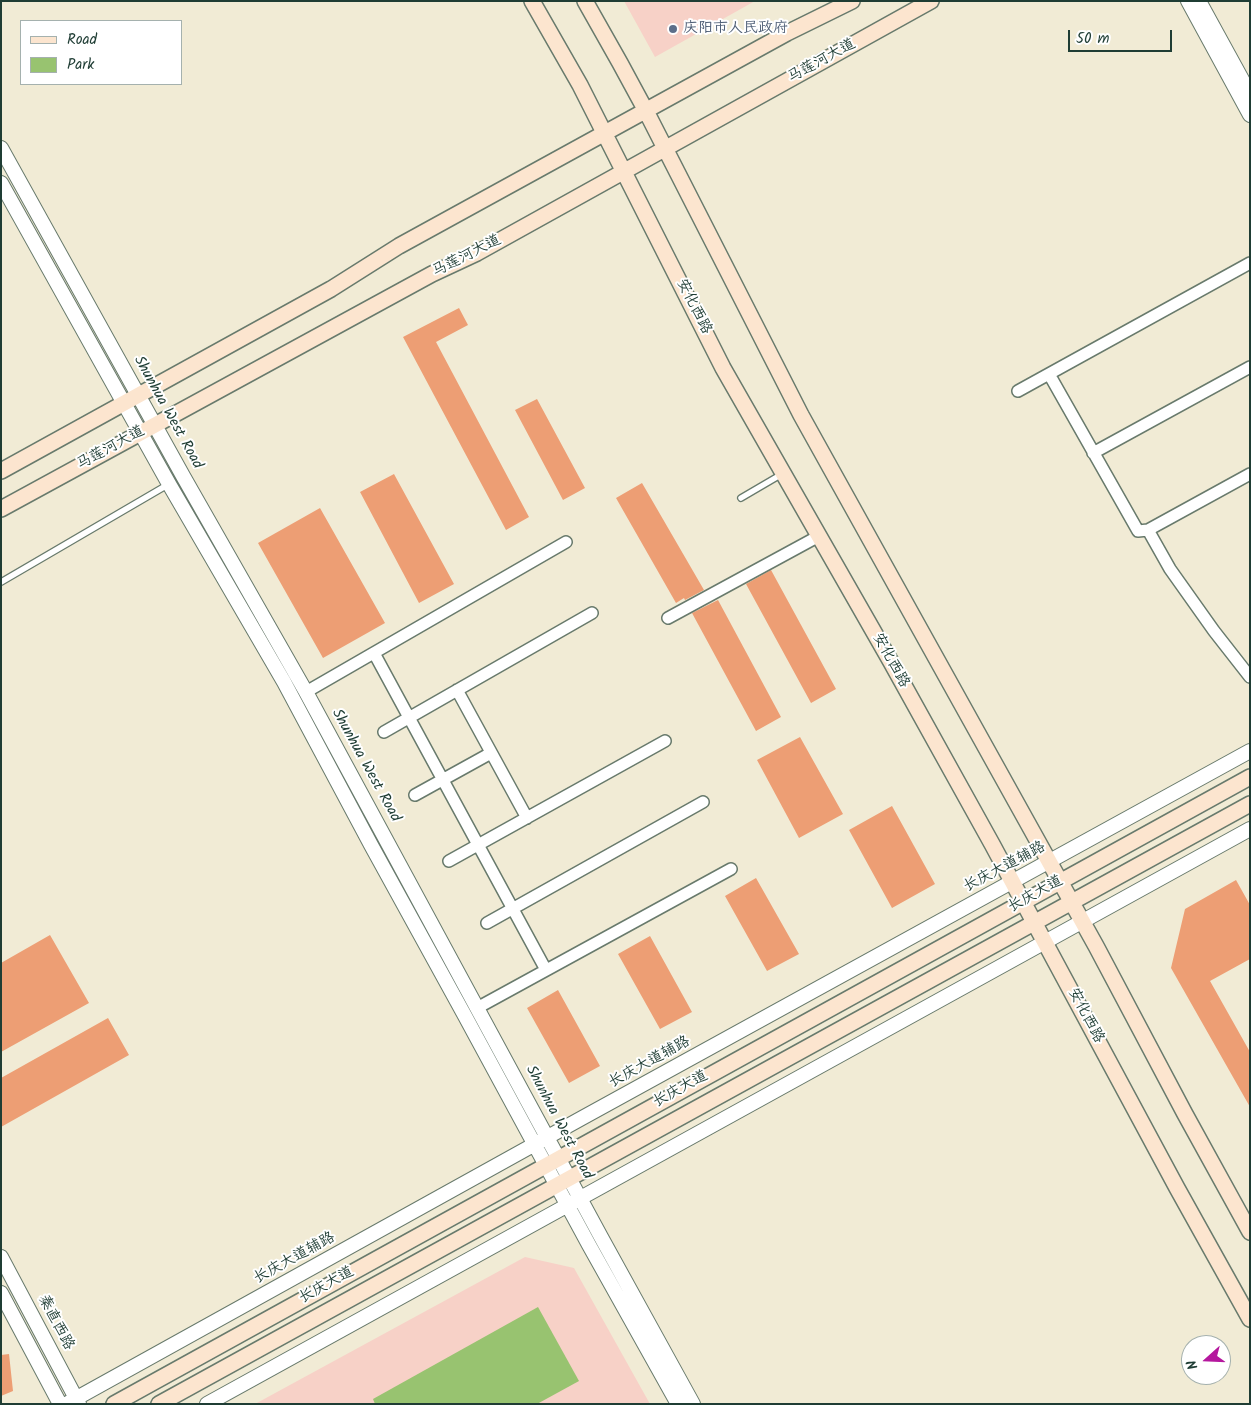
<!DOCTYPE html>
<html>
<head>
<meta charset="utf-8">
<style>
  body { margin:0 }
  #map { position:relative; width:1251px; height:1405px; overflow:hidden; background:#f1ebd5; font-family:Kalam,sans-serif }
  canvas { display:block }
  .frame { position:absolute; inset:0; border:2px solid #1f3d34; pointer-events:none }
  .legend { position:absolute; left:20px; top:20px; width:162px; height:65px; box-sizing:border-box; background:#fff; border:1px solid #a5b1ae; margin:0; padding:6px 9px; list-style:none; font-size:15px; color:#1f3d34 }
  .legend li { display:flex; align-items:center; gap:10px; height:25px }
  .legend b { width:25px; border:1px solid #a5b1ae }
  .north { position:absolute; left:1181px; top:1335px; width:50px; height:50px; box-sizing:border-box; background:#fff; border:1px solid #a5b1ae; border-radius:50%; rotate:250deg; font-size:14px; font-weight:700; line-height:20px; text-align:center; color:#1f3d34 }
  .north::after { content:''; display:block; margin:auto; width:18px; height:22px; background:#b5179e; clip-path:polygon(50% 0,100% 100%,50% 72%,0 100%) }
  .scale { position:absolute; left:1068px; top:30px; width:104px; height:22px; box-sizing:border-box; border:2px solid #1f3d34; border-top:0; padding-left:6px; font-size:15px; line-height:18px; white-space:nowrap; color:#1f3d34; -webkit-text-stroke:4px #fff; paint-order:stroke }
</style>
</head>
<body>
<div id="map">
<canvas width="1251" height="1405"></canvas>
<div class="frame"></div>
<ul class="legend">
<li><b style="height:6px;background:#fce5cf"></b>Road</li>
<li><b style="height:14px;background:#98c370"></b>Park</li>
</ul>
<div class="north">N</div>
<div class="scale">50 m</div>
</div>
<script>
const ctx = document.querySelector('canvas').getContext('2d');
ctx.lineJoin = 'round';
function paint(path, color) { ctx.fillStyle = color; ctx.fill(path, 'evenodd'); }
const poly = rows => new Path2D(rows.map(r => 'M' + r).join(''));
function stroke(path, color, width, dash) { ctx.strokeStyle = color; ctx.lineWidth = width; ctx.lineCap = dash ? 'butt' : 'round'; ctx.setLineDash(dash || []); ctx.stroke(path); }
function label(font, color, halo, rows, align = 'center') {
  ctx.font = font + ' Kalam,"LXGW WenKai TC",sans-serif'; ctx.lineWidth = 4; ctx.setLineDash([]); ctx.textBaseline = 'middle'; ctx.strokeStyle = halo; ctx.fillStyle = color; for (const [text, x, y, turn = 0] of rows) {
    ctx.save(); ctx.translate(x, y); ctx.rotate((+turn || 0) * Math.PI / 180); ctx.textAlign = isNaN(turn) ? turn : align; if (halo) ctx.strokeText(text, 0, 0); ctx.fillText(text, 0, 0); ctx.restore();
  }
}
const built = poly([
  [624,1,755,1,655,57],
  [525,1257,574,1268,650,1404,255,1404]
]);
const green = poly([
  [538,1307,579,1381,537,1404,375,1404,373,1399]
]);
const building = poly([
  [459,308,468,325,436,342,529,517,506,530,403,337],
  [537,399,585,488,563,500,515,410],
  [394,474,454,584,419,603,360,492],
  [642,483,704,590,685,600,684,598,676,603,616,498],
  [320,508,385,623,323,658,258,543],
  [771,570,836,689,811,703,746,584],
  [718,600,781,717,756,731,692,613],
  [800,737,843,814,799,838,757,760],
  [892,806,935,884,892,908,849,830],
  [756,878,799,954,767,971,725,896],
  [1236,880,1250,905,1250,959,1210,981,1250,1052,1250,1107,1171,968,1185,909],
  [50,935,89,1003,1,1052,1,963],
  [650,936,692,1012,660,1029,618,954],
  [558,990,600,1066,569,1083,527,1008],
  [108,1018,129,1055,1,1127,1,1078],
  [9,1354,13,1391,1,1396,1,1355]
]);
const service = poly([
  [741,498,782,474],
  [1,582,169,484]
]);
const minor = poly([
  [1049,374,1138,531,1148,530,1250,474],
  [1018,391,1250,263],
  [1093,453,1250,367],
  [1148,530,1170,569,1214,631,1250,677],
  [668,618,819,536],
  [374,653,546,970],
  [457,690,527,818],
  [306,692,566,542],
  [384,732,592,613],
  [415,795,491,753],
  [449,861,665,741],
  [487,923,703,802],
  [477,1008,731,869]
]);
const tertiary = poly([
  [1188,1,1250,115],
  [1199,1,1250,94],
  [1,148,183,476,306,692,601,1237,693,1404],
  [1,183,169,484,284,682,371,845,465,1016,589,1245,678,1404],
  [1,1257,79,1404],
  [1,1293,60,1404],
  [66,1404,582,1118,1250,751],
  [207,1404,1250,829]
]);
const secondary = poly([
  [532,1,580,85,723,368,891,662,992,844,1177,1188,1250,1319],
  [585,1,620,63,646,111,801,415,1096,946,1185,1114,1250,1232],
  [1,471,331,289,399,246,787,33,852,1],
  [1,509,432,274,477,253,931,1],
  [114,1404,1250,777],
  [159,1404,1250,804]
]);
const markers = [
  [673,29,5,"#5c6f8a"]
];
const serviceNames = [
  ["庆阳市人民政府",683,29]
];
const streetNames = [
  ["马莲河大道",822,62,-29],
  ["马莲河大道",467,257,-27],
  ["安化西路",693,307,63],
  ["Shunhua West Road",167,413,61],
  ["马莲河大道",111,449,-29],
  ["安化西路",890,661,61],
  ["Shunhua West Road",365,766,61],
  ["长庆大道辅路",1005,868,-28],
  ["长庆大道",1036,895,-29],
  ["安化西路",1085,1016,62],
  ["长庆大道辅路",650,1063,-29],
  ["长庆大道",681,1090,-29],
  ["Shunhua West Road",558,1123,62],
  ["长庆大道辅路",295,1259,-29],
  ["长庆大道",327,1286,-29],
  ["秦直西路",55,1323,62]
];
paint(built, '#f7d1c7');
paint(green, '#98c370');
paint(building, '#ed9e74');
stroke(service, '#687a6c', 8);
stroke(minor, '#687a6c', 14);
stroke(tertiary, '#687a6c', 16);
stroke(secondary, '#687a6c', 18);
stroke(service, '#fff', 5.5);
stroke(minor, '#fff', 11);
stroke(tertiary, '#fff', 14);
stroke(secondary, '#fce5cf', 15);
for (const [x, y, r, color] of markers) { const dot = new Path2D(); dot.arc(x, y, r, 0, 2 * Math.PI); ctx.fillStyle = color; ctx.fill(dot); stroke(dot, '#fff', 2); }
label('15px', '#4e5e75', '#fff', serviceNames, 'left');
label('15px', '#1f3d34', '#fff', streetNames);
</script>
</body>
</html>
